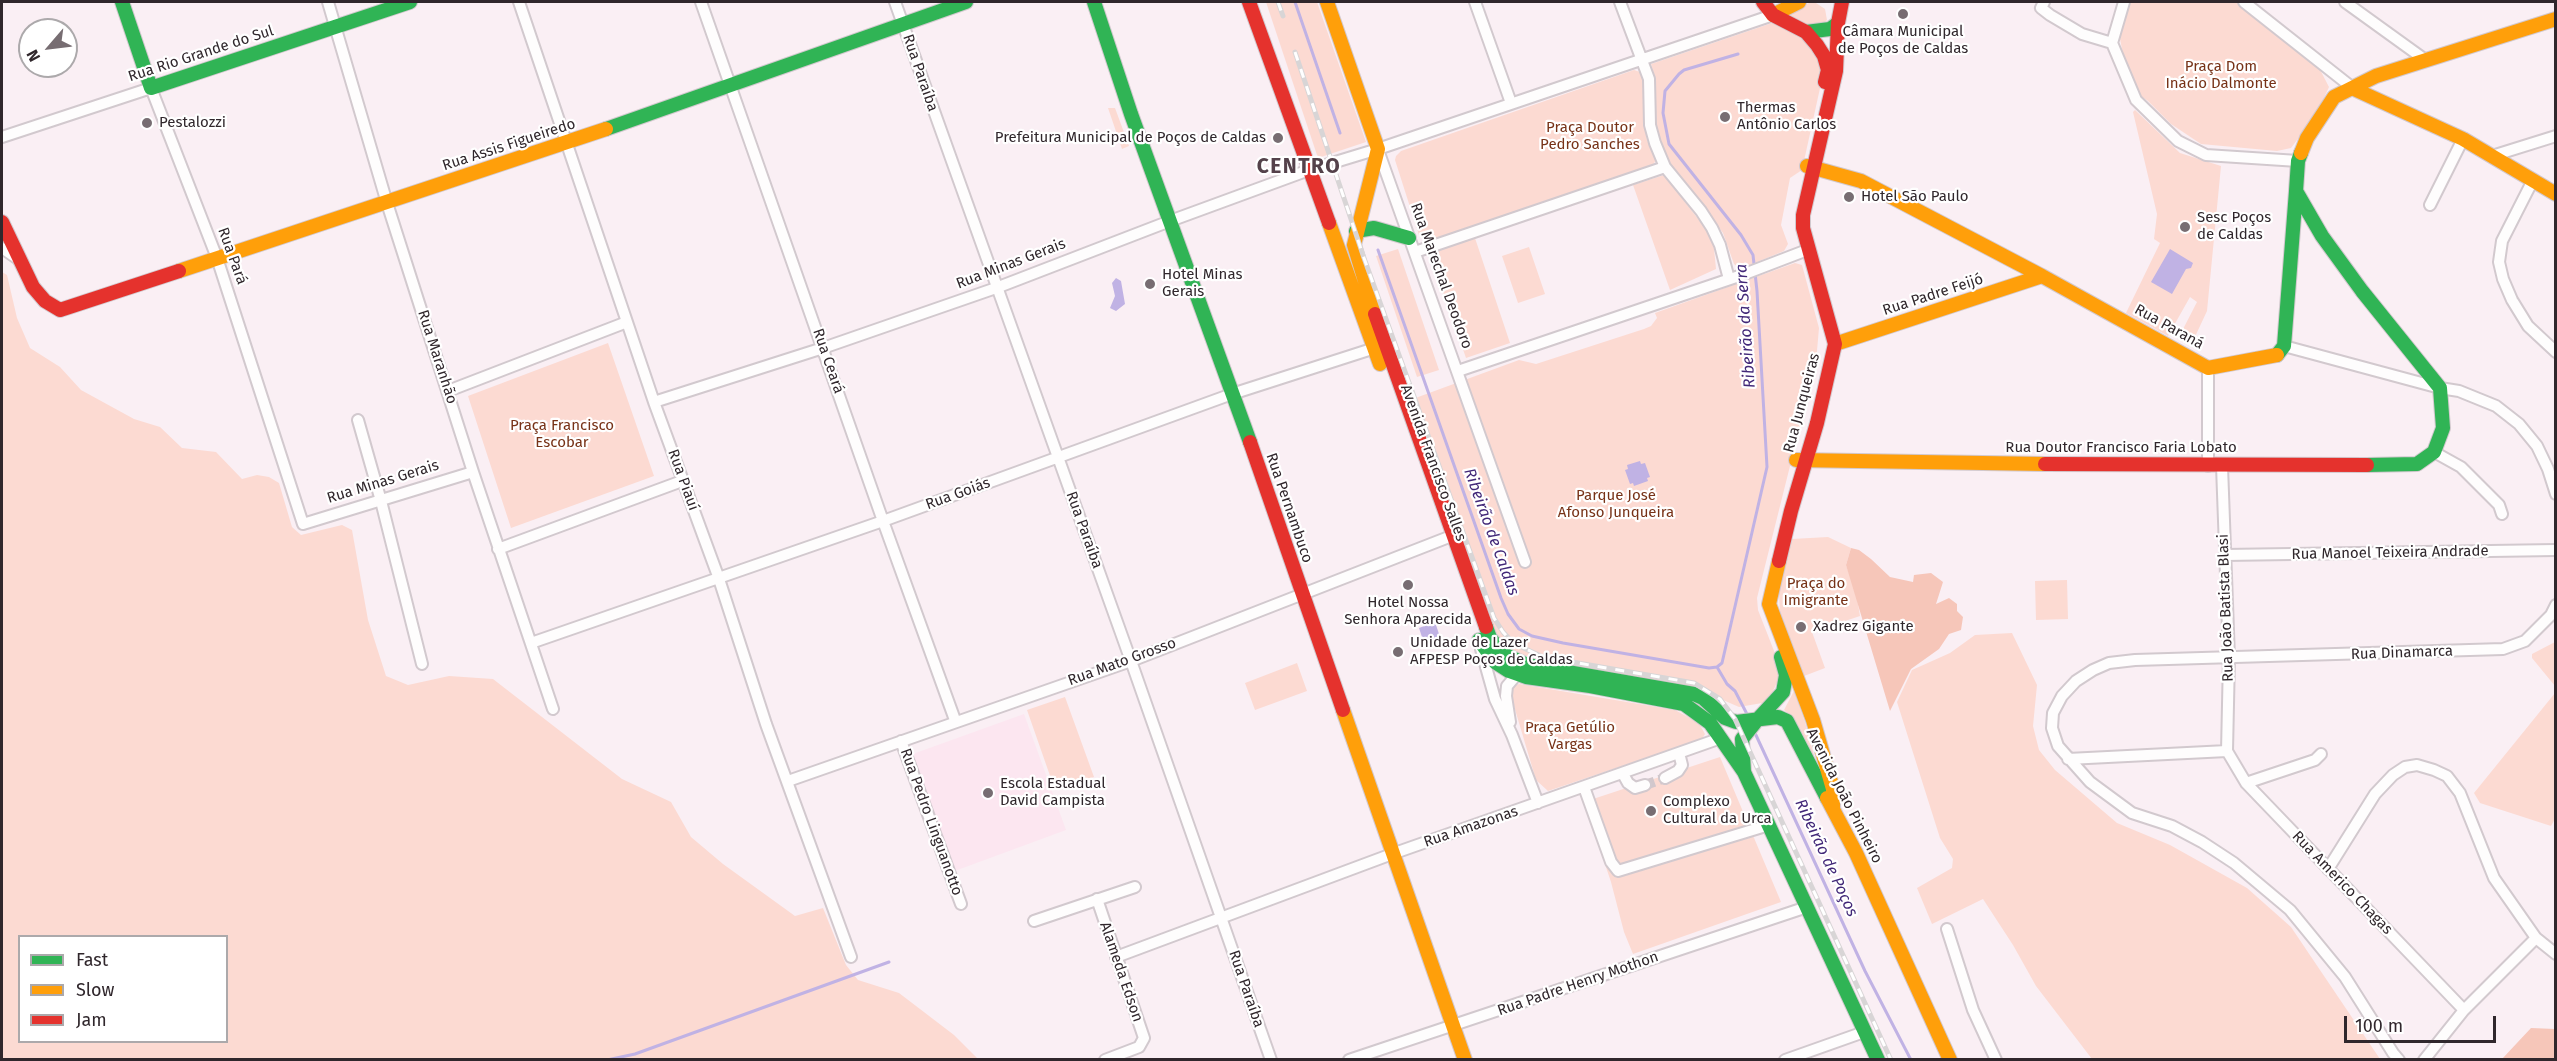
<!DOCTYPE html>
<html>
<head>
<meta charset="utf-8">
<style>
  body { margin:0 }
  #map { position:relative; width:2557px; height:1061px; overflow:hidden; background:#faeff4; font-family:"Fira Sans",sans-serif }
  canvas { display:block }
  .frame { position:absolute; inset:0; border:3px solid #30272c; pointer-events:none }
  .legend { position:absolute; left:18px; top:935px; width:210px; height:108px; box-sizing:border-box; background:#fff; border:2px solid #aca9ab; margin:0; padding:8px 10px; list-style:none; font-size:18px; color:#30272c }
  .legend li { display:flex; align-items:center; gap:12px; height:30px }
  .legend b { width:30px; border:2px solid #aca9ab }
  .north { position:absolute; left:18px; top:18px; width:60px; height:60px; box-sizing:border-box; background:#fff; border:2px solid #aca9ab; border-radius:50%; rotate:242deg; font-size:16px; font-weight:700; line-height:24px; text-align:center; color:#30272c }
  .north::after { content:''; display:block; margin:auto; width:21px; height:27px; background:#776d72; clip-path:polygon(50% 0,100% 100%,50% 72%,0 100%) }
  .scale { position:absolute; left:2344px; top:1016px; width:152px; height:27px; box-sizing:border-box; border:3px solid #30272c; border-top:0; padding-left:8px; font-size:18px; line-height:21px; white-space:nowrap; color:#30272c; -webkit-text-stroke:4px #fff; paint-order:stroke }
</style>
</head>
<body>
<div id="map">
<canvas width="2557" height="1061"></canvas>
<div class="frame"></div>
<ul class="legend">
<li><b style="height:8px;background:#30b455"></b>Fast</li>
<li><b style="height:8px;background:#ff9f0a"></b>Slow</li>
<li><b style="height:8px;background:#e5322d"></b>Jam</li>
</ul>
<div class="north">N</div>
<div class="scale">100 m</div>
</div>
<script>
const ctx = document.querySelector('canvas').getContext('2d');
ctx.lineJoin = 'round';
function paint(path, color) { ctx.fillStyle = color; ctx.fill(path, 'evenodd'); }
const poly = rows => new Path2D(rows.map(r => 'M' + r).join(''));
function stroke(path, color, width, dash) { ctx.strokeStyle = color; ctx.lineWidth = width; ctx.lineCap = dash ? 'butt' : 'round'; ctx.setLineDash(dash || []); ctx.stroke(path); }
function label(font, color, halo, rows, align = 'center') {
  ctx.font = font + ' "Fira Sans",sans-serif'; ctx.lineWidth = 4.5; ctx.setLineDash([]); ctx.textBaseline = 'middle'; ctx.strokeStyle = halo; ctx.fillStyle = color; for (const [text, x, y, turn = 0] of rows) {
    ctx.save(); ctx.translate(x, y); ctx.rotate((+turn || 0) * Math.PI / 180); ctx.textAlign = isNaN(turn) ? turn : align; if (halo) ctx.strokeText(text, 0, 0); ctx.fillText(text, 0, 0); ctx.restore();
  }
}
const built = poly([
  [1024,714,1066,830,952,872,910,755]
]);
const green = poly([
  [1266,2,1317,2,1366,142,1318,158],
  [2130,2,2237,2,2315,60,2329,87,2316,115,2291,148,2277,151,2201,144,2171,124,2148,101,2139,95,2123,54,2120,39,2121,27],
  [1809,3,1816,3,1825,9,1827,20,1819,28,1800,22,1787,13],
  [1772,23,1784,26,1814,47,1824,70,1802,170,1790,178,1781,225,1788,244,1784,251,1740,269,1734,264,1723,233,1674,170,1663,151,1654,126,1655,77,1651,64],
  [1634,70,1643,73,1646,85,1643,112,1647,140,1656,160,1653,165,1431,241,1419,235,1395,160,1396,156,1401,151],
  [1108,108,1115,108,1129,146,1122,149],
  [2135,110,2180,153,2221,166,2207,311,2193,341,2188,343,2181,341,2180,335,2197,302,2190,297,2168,336,2126,313,2160,243,2154,239,2157,214,2133,112],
  [1664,175,1713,238,1716,269,1670,290,1633,185],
  [1475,238,1510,343,1466,358,1430,254],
  [1529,247,1545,294,1518,303,1502,256],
  [1398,249,1439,370,1417,377,1376,256],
  [1795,263,1802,265,1819,328,1816,362,1757,598,1758,610,1776,656,1779,678,1768,702,1739,707,1698,689,1585,671,1512,653,1496,637,1410,400,1519,360,1536,364,1644,329,1651,326,1657,318,1655,313],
  [2,272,7,275,17,318,30,348,60,367,81,390,134,419,160,427,182,448,216,452,242,479,257,475,269,477,279,483,292,527,301,535,342,525,352,530,368,620,386,676,408,685,449,676,493,679,622,779,671,802,691,837,723,864,795,916,823,908,846,965,858,980,899,993,954,1035,978,1059,2,1059],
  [226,936,226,1042,20,1042,20,936],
  [608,343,654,476,511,528,468,396],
  [1828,537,1851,548,1846,565,1856,592,1860,616,1812,632,1825,668,1804,676,1780,613,1779,593,1792,539],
  [2067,580,2068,619,2036,620,2035,581],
  [2012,633,2037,685,2033,726,2039,750,2055,770,2117,823,2170,845,2247,888,2291,927,2380,1059,2092,1059,2036,986,2013,945,1983,899,1932,924,1917,888,1952,868,1953,859,1940,838,1897,702,1912,670,1950,653,1975,635],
  [2555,642,2555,686,2532,658,2532,654],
  [1297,663,1307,691,1255,710,1245,683],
  [1519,684,1675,710,1699,723,1705,734,1702,739,1548,791,1536,780,1511,696,1513,686],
  [1794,691,1805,722,1819,773,1791,716,1784,710],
  [2555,693,2556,817,2551,826,2480,803,2474,793],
  [1065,697,1094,777,1055,790,1027,710],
  [1720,757,1781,902,1633,954,1624,932,1611,882,1584,802]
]);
const forest = poly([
  [1851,548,1859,550,1871,559,1890,577,1913,582,1914,575,1931,573,1943,582,1936,604,1949,598,1957,604,1957,611,1963,617,1961,630,1949,634,1939,649,1911,669,1890,711,1846,565],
  [2531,1028,2555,1029,2555,1059,2502,1059]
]);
const water = poly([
  [2170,249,2193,263,2191,268,2186,269,2172,294,2151,282],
  [1116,278,1121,281,1125,304,1116,311,1110,308,1115,296,1112,283],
  [1640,461,1641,464,1645,463,1650,477,1647,478,1648,481,1634,486,1633,483,1630,484,1625,470,1628,469,1627,465],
  [1435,622,1440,637,1424,643,1419,628]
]);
const stream = poly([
  [1295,2,1340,133],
  [1378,250,1501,598,1508,614,1519,629,1532,636,1563,643,1709,668,1717,667],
  [1717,667,1722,663,1767,467,1757,291,1753,255,1741,235,1669,144,1663,113,1665,91,1679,74,1684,70,1738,54],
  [1717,667,1727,684,1735,691,1748,716],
  [1755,733,1865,971,1911,1060],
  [607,1060,635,1054,889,962]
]);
const streetTunnel = poly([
  [1645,785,1665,778]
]);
const street = poly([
  [328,2,387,203,473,472,553,709],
  [519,2,654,402,718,576,766,724,851,957],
  [701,2,883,521,955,720],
  [895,2,1131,661,1271,1060],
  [1475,2,1511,103],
  [1620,2,1649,79,1650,125,1655,143,1665,167,1701,211,1712,228,1720,245,1729,279],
  [2044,2,2041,8,2050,15,2082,34,2112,43],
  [2124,2,2112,43,2136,100,2178,141,2206,155,2298,161],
  [2244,2,2354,89],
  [2345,2,2424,59],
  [2,137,151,88,217,258,303,524,473,472],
  [1378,150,1525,562],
  [2492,156,2556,136],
  [2532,182,2502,241,2499,262,2503,279,2512,300,2528,326,2556,352],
  [2430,205,2463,139],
  [2,248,21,261],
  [1415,252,1665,167],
  [2284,346,2440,388,2459,391,2496,406,2519,424,2537,446,2548,469,2556,494],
  [1458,371,1742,275,1802,252],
  [448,391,627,322],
  [654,402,823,348,996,288,1170,221,1309,170,1378,149,1773,15],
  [358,420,381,501,422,664],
  [2434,452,2461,467,2499,505,2502,514],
  [2208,466,2208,368],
  [2222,466,2229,658,2227,751],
  [498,549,682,481],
  [2225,555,2556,550],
  [531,643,883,521,1232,394,1378,347],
  [1481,649,1495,699,1512,735,1538,803],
  [1510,722,1506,696,1507,686,1520,671],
  [901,741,961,904],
  [2227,751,2246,783,2464,1010],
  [2068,759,2227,751],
  [1623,774,1628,783,1635,788,1645,785],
  [1665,778,1678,771,1682,765,1679,753],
  [788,781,1131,661,1454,535],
  [2246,783,2315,760,2321,754],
  [1584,787,1611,862,1618,871,1769,825],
  [2328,869,2375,794,2393,775,2405,767,2417,765,2434,770,2447,776,2460,793,2494,878,2536,938,2556,954],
  [1097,899,1144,1038,1139,1047,1105,1060],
  [1034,921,1135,887],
  [1947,929,1973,1010,1996,1060],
  [1116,957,1392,854,1721,738],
  [1349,1060,1807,907],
  [1785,1060,1864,1032],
  [2399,1060,2393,1053,2345,977,2290,910,2234,863,2202,842,2172,826,2132,813,2090,782,2058,746,2052,728,2053,713,2062,696,2076,681,2093,670,2109,663,2135,660,2503,649,2525,641,2551,615,2556,605],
  [2424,1060,2464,1010,2536,938]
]);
const fast = poly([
  [122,2,151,88,410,2],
  [1094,2,1131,114,1250,442],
  [1806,32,1830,29,1838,23],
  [606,129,966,2],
  [2301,153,2298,161,2296,191,2322,236,2362,291,2440,388,2443,428,2434,452,2417,464,2367,465],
  [1356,231,1374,228,1409,238],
  [2277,355,2284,346,2296,191],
  [1486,627,1490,638,1504,654,1527,665,1694,694,1703,698,1725,718,1736,722,1778,717,1787,721,1827,798],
  [1479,640,1495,662,1509,671,1526,677,1590,686,1684,704,1710,723,1744,772],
  [1758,719,1783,692,1786,675,1781,657],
  [1758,719,1742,739,1744,772,1878,1060]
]);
const slow = poly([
  [1327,2,1378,149,1354,245,1375,314],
  [1773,15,1799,2],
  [2354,89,2463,139,2556,194],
  [2301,153,2307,138,2334,97,2376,76,2556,19],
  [1807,166,1861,181,2042,276,2208,368,2277,355],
  [1329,223,1380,364],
  [179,271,606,129],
  [1835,344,2042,276],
  [1796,460,2045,464],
  [1779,561,1769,604,1813,720,1833,789,1833,807],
  [1343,710,1465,1060],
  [1827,798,1856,853,1950,1060]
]);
const jam = poly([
  [1249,2,1329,223],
  [1763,2,1773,15,1806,32,1817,45,1824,56,1828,70,1825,82],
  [2,222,33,287,45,301,60,310,179,271],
  [1375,314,1486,627],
  [1250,442,1343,710],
  [2045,464,2367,465],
  [1779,561,1791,511,1817,423,1835,344,1803,228,1803,215,1836,71,1838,23,1842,2]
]);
const rail = poly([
  [1278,2,1283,16],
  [1295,52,1364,258,1494,618,1503,632,1513,643,1543,657,1694,683,1720,699,1735,719,1891,1060]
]);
const markers = [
  [1903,14,6,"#776d72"],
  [1725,117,6,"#776d72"],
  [147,123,6,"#776d72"],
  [1278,138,6,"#776d72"],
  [1849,197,6,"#776d72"],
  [2185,227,6,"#776d72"],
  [1150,284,6,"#776d72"],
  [1408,585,6,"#776d72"],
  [1801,627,6,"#776d72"],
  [1398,652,6,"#776d72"],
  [988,793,6,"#776d72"],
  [1651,811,6,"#776d72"]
];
const poiNames = [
  ["Câmara Municipal",1903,32,"center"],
  ["de Poços de Caldas",1903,49,"center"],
  ["Thermas",1737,108],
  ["Antônio Carlos",1737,125],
  ["Pestalozzi",159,123],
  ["Prefeitura Municipal de Poços de Caldas",1266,138,"right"],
  ["Hotel São Paulo",1861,197],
  ["Sesc Poços",2197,218],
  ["de Caldas",2197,235],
  ["Hotel Minas",1162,275],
  ["Gerais",1162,292],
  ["Hotel Nossa",1408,603,"center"],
  ["Senhora Aparecida",1408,620,"center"],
  ["Xadrez Gigante",1813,627],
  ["Unidade de Lazer",1410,643],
  ["AFPESP Poços de Caldas",1410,660],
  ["Escola Estadual",1000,784],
  ["David Campista",1000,801],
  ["Complexo",1663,802],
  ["Cultural da Urca",1663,819]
];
const streetNames = [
  ["Rua Rio Grande do Sul",201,54,-18],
  ["Rua Paraíba",920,73,71],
  ["Rua Assis Figueiredo",509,145,-18],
  ["Rua Pará",232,256,70],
  ["Rua Minas Gerais",1011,264,-21],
  ["Rua Marechal Deodoro",1441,276,70],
  ["Rua Padre Feijó",1933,295,-18],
  ["Rua Paraná",2169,327,29],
  ["Rua Maranhão",437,357,72],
  ["Rua Ceará",828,361,71],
  ["Rua Junqueiras",1802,403,-75],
  ["Rua Doutor Francisco Faria Lobato",2121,448],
  ["Avenida Francisco Salles",1433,463,70],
  ["Rua Piauí",683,480,70],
  ["Rua Minas Gerais",383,482,-17],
  ["Rua Goiás",958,494,-20],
  ["Rua Pernambuco",1289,508,71],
  ["Rua Paraíba",1084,530,70],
  ["Rua Manoel Teixeira Andrade",2390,553,-1],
  ["Rua João Batista Blasi",2226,608,-92],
  ["Rua Dinamarca",2402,653,-2],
  ["Rua Mato Grosso",1122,662,-20],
  ["Avenida João Pinheiro",1844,796,63],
  ["Rua Pedro Linguanotto",931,822,70],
  ["Rua Amazonas",1471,827,-19],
  ["Rua Americo Chagas",2342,883,46],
  ["Alameda Edson",1121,972,71],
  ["Rua Padre Henry Mothon",1578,984,-19],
  ["Rua Paraíba",1246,989,71]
];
const parkNames = [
  ["Praça Dom",2221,67],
  ["Inácio Dalmonte",2221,84],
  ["Praça Doutor",1590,128],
  ["Pedro Sanches",1590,145],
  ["Praça Francisco",562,426],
  ["Escobar",562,443],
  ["Parque José",1616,496],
  ["Afonso Junqueira",1616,513],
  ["Praça do",1816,584],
  ["Imigrante",1816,601],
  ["Praça Getúlio",1570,728],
  ["Vargas",1570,745]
];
const waterNames = [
  ["Ribeirão da Serra",1746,326,-94],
  ["Ribeirão de Caldas",1491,532,70],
  ["Ribeirão de Poços",1826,858,65]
];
const districtNames = [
  ["CENTRO",1299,167]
];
paint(built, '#fce6f0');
paint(green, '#fcdad2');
paint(forest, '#f6c6b9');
paint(water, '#c0b2e4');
stroke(stream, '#c0b2e4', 3);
stroke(streetTunnel, '#d2c7cc', 10, [10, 5]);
stroke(street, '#d2c9ce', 14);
stroke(fast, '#d2c9ce', 16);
stroke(slow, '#d2c9ce', 16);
stroke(jam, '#d2c9ce', 16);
stroke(street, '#fefdfd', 10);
stroke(fast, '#30b455', 14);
stroke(slow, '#ff9f0a', 14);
stroke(jam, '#e5322d', 14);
stroke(rail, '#d8d5d6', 5);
stroke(rail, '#fff', 3, [9]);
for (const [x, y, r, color] of markers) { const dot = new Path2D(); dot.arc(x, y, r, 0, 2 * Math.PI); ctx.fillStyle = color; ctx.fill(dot); stroke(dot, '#fff', 2); }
label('15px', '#30272c', '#fff', poiNames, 'left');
label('15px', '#30272c', '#fff', streetNames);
label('15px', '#773217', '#fff', parkNames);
label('italic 16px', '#422878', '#fff', waterNames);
ctx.letterSpacing = '1.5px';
label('bold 21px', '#54414a', '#fff', districtNames);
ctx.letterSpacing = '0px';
</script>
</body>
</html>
